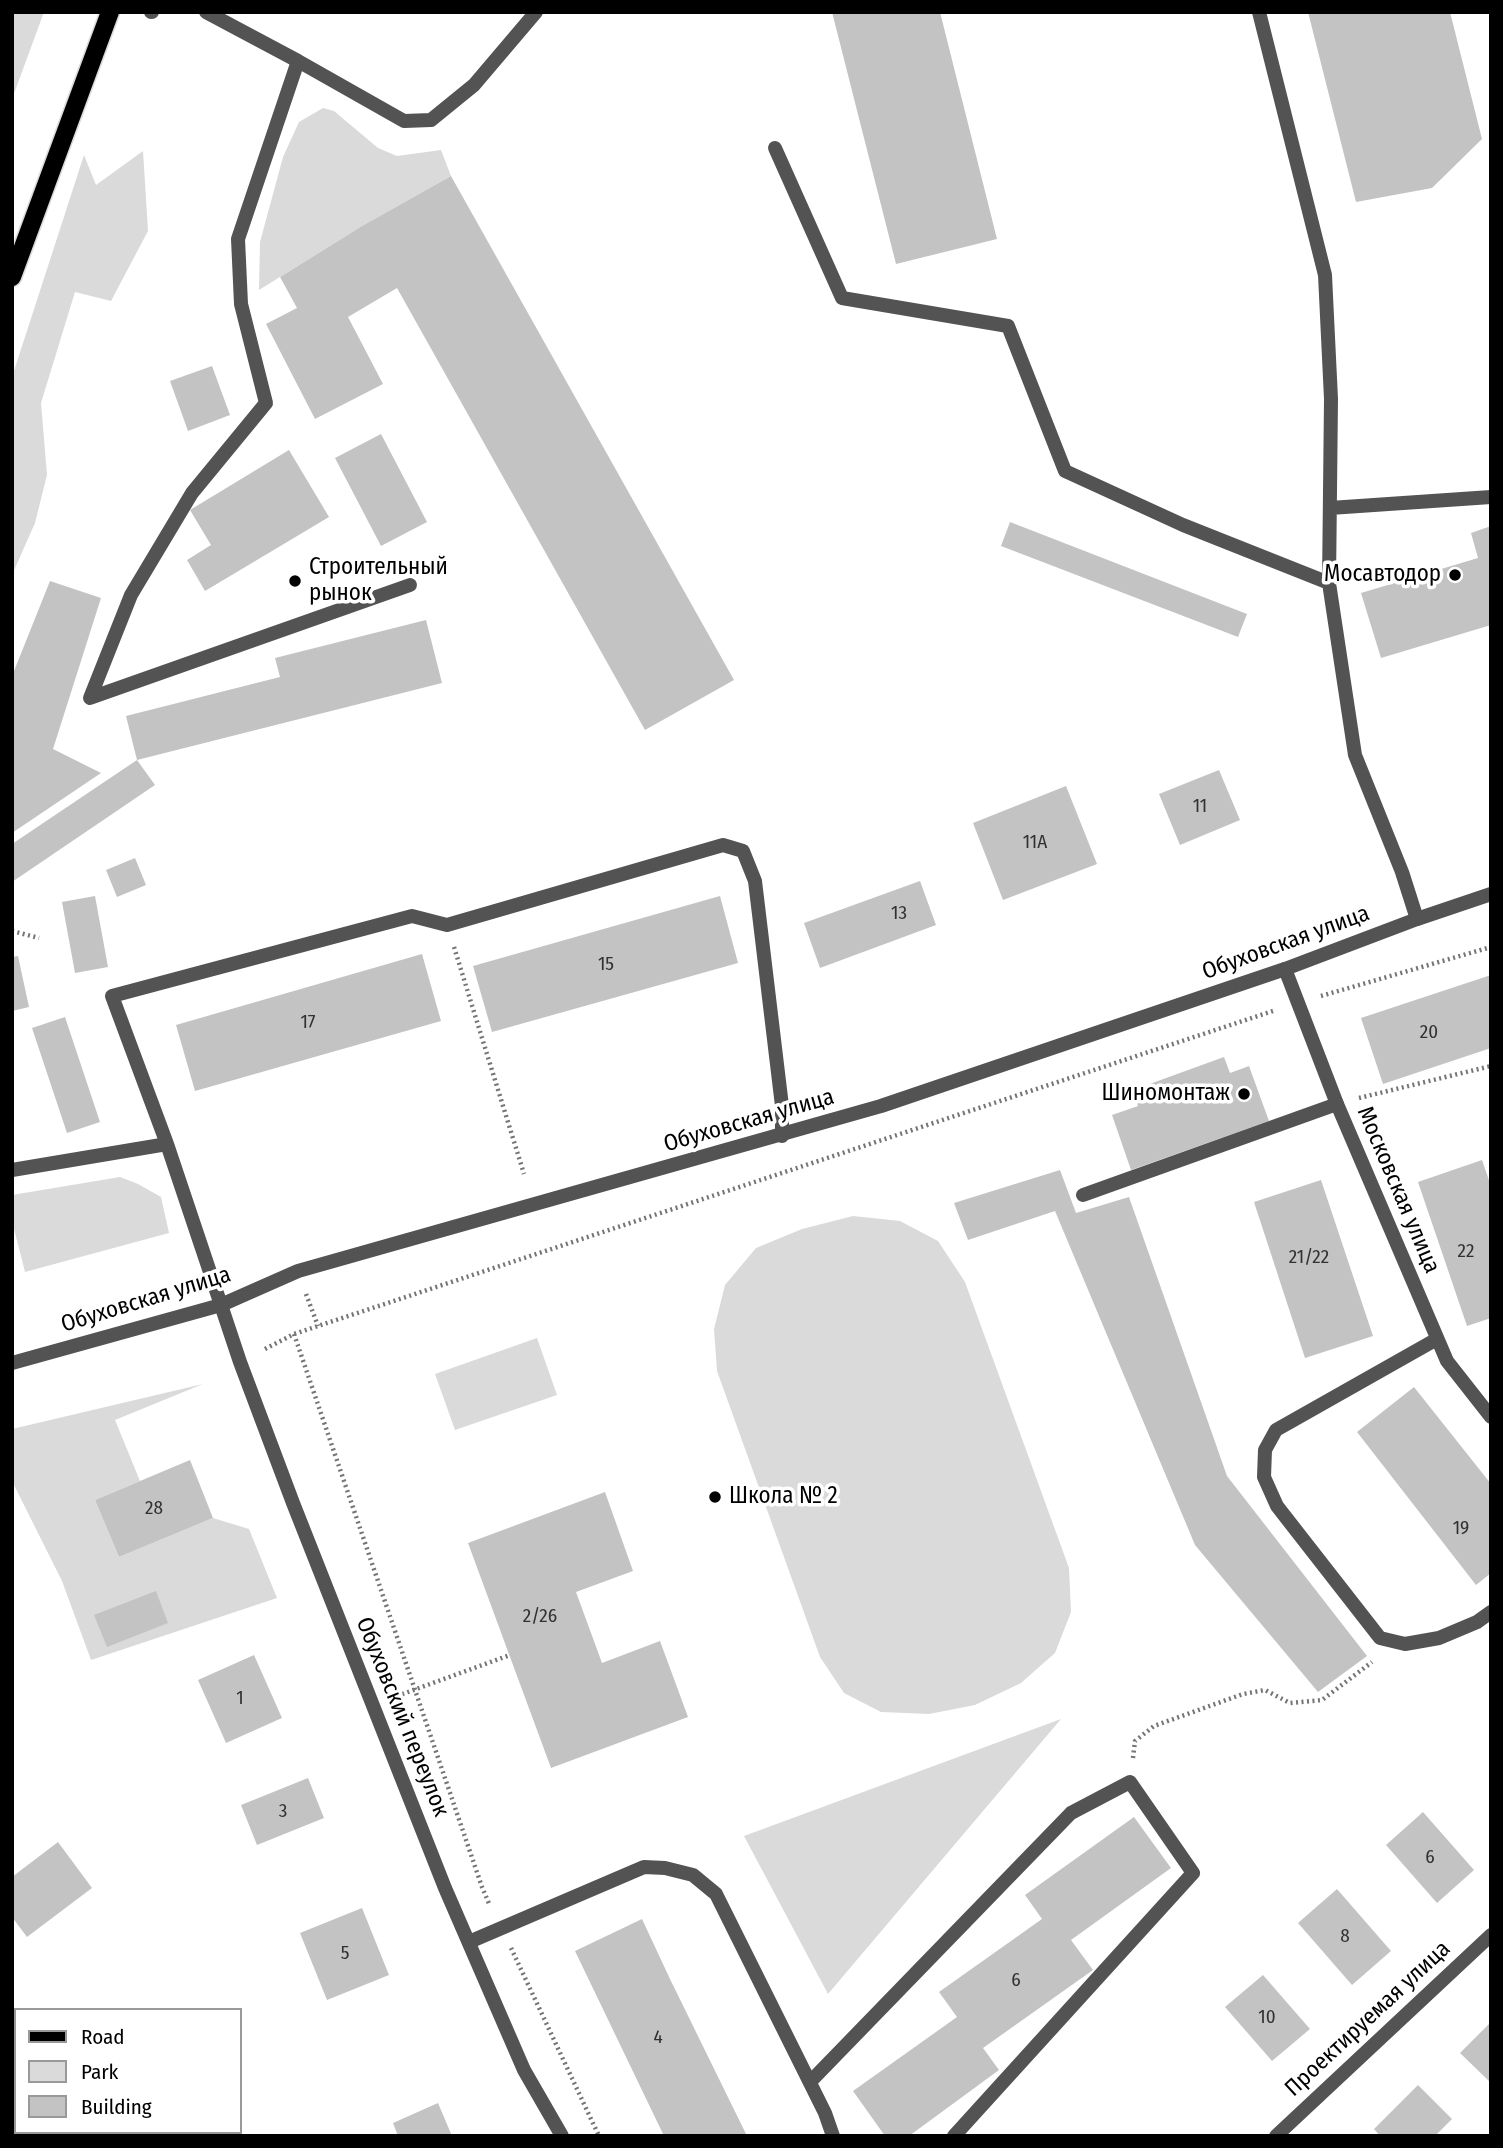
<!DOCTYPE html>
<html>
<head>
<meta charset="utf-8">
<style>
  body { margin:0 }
  #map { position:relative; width:1503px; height:2148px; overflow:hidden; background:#fff; font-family:"Fira Sans Condensed",sans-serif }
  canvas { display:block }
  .frame { position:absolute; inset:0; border:14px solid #000; pointer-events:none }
  .legend { position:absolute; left:14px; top:2008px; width:228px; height:126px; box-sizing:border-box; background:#fff; border:2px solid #999; margin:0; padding:9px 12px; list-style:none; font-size:21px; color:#000 }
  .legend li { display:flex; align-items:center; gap:14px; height:35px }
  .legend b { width:35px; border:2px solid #999 }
</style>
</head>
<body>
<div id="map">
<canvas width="1503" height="2148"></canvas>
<div class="frame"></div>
<ul class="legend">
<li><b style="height:9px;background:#000"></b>Road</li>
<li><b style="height:19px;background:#dadada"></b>Park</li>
<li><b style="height:19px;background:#c3c3c3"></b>Building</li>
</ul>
</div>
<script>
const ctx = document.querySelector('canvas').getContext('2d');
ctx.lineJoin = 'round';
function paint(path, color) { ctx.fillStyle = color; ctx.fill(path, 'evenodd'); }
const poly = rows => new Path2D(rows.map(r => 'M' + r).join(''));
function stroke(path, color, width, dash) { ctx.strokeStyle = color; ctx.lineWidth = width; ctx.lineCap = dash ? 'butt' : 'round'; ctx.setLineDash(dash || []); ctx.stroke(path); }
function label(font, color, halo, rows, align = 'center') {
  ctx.font = font + ' "Fira Sans Condensed",sans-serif'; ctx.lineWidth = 7; ctx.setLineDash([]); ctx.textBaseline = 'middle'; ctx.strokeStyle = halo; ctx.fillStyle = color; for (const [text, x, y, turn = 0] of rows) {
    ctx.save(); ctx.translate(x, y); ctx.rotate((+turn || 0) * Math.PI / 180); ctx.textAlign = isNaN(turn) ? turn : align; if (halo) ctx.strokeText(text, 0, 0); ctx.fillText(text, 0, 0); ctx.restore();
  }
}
const green = poly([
  [12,12,44,12,12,99],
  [323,108,334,111,378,148,397,156,441,150,451,176,362,226,259,290,260,242,283,157,299,122],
  [143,151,148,231,111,301,75,292,41,403,47,475,35,523,12,575,12,377,84,155,96,185],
  [120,1177,138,1184,161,1197,169,1233,25,1272,12,1221,12,1195],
  [853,1216,900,1221,938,1241,965,1282,1069,1568,1071,1612,1055,1653,1021,1683,975,1705,929,1714,881,1712,844,1693,820,1657,717,1371,714,1329,725,1285,756,1248,802,1229],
  [537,1338,557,1395,455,1430,435,1374],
  [203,1384,115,1420,140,1481,95,1500,119,1557,213,1518,249,1529,277,1598,91,1660,62,1581,12,1481,12,1429],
  [1061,1719,828,1994,744,1836]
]);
const building = poly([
  [832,12,940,12,997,239,896,264],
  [1308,12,1450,12,1482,139,1432,188,1356,202],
  [451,176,734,680,645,730,397,288,348,317,383,384,315,419,266,324,297,308,280,277,362,226],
  [212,366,230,415,188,431,170,381],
  [381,434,427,522,381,546,335,458],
  [289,450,329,517,205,591,187,560,211,545,190,510],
  [1010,522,1247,614,1238,637,1001,546],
  [1491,526,1491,625,1381,658,1361,593,1478,558,1471,533],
  [50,581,101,598,53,749,101,773,12,833,12,676],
  [426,620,442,683,137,760,155,785,12,882,12,844,137,760,126,716,280,677,275,658],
  [1219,770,1240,820,1180,845,1159,794],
  [1066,786,1097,864,1003,900,973,823],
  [135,858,146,885,117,897,106,870],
  [920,881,936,925,820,968,804,923],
  [95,896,108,967,75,973,62,902],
  [720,896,738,963,492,1032,473,966],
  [422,954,441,1021,195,1091,176,1025],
  [18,956,29,1007,12,1011,12,957],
  [1491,975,1491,1048,1383,1084,1361,1018],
  [65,1017,100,1122,67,1133,32,1028],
  [1224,1057,1230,1073,1249,1066,1269,1121,1131,1170,1112,1115,1138,1106,1133,1090],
  [1482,1160,1491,1186,1491,1318,1467,1326,1418,1182],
  [1060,1170,1076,1213,1129,1197,1227,1476,1367,1656,1318,1692,1195,1545,1055,1211,968,1240,954,1203],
  [1321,1180,1373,1336,1305,1358,1254,1202],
  [1414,1387,1491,1484,1491,1573,1476,1585,1357,1432],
  [190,1460,213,1518,119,1557,95,1500],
  [605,1492,633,1571,576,1592,602,1663,660,1641,688,1717,551,1768,468,1543],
  [156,1591,168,1623,107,1647,94,1615],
  [254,1655,282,1718,226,1743,198,1680],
  [308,1778,324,1818,257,1845,241,1805],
  [1423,1812,1474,1870,1437,1903,1386,1845],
  [1134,1817,1171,1868,1071,1940,1093,1970,983,2048,999,2070,909,2136,885,2136,853,2091,957,2017,939,1992,1042,1919,1025,1895],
  [58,1842,92,1888,27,1937,12,1917,12,1877],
  [1337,1889,1391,1951,1352,1985,1298,1923],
  [362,1908,389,1975,327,2000,300,1933],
  [642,1919,670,1979,747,2136,664,2136,575,1951],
  [1263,1975,1310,2029,1272,2061,1225,2007],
  [1491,2022,1491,2083,1460,2053],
  [16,2067,16,2131,12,2135,12,2071],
  [1418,2085,1452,2119,1435,2136,1380,2136,1374,2129],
  [438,2103,452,2136,398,2136,393,2123]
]);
const path = poly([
  [12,931,39,938],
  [454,947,524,1174],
  [1321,996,1491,947],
  [1359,1098,1491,1066],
  [306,1294,318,1326],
  [294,1334,482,1887,490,1906],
  [265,1349,294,1334,318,1326,1276,1010],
  [397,1696,510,1655],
  [1133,1758,1135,1741,1154,1726,1243,1694,1265,1690,1290,1703,1322,1700,1372,1662],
  [511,1948,599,2136]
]);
const service = poly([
  [151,12,152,12],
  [206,12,298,61,238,239,241,304,266,403,192,493,131,595,90,698,410,585],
  [1259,12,1325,275,1331,399,1329,583,1355,755,1402,872,1417,919],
  [298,61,404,121,431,120,474,85,536,12],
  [775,148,842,298,1008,326,1065,471,1183,525,1329,583],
  [1330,508,1491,497],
  [167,1144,112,996,412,916,447,925,723,845,743,851,755,881,782,1106,782,1136],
  [12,1170,167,1144,221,1305],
  [1083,1195,1337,1104],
  [1437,1339,1276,1430,1265,1450,1264,1477,1277,1506,1380,1638,1405,1644,1439,1638,1477,1622,1491,1612],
  [469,1942,644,1867,665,1868,693,1875,716,1894,825,2113,833,2136],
  [810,2082,1071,1813,1130,1782,1193,1873,954,2136]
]);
const minor = poly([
  [1285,969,1337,1104,1447,1361,1491,1417],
  [221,1305,240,1362,293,1503,445,1888,524,2070,562,2136],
  [1276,2136,1491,1935]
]);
const tertiary = poly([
  [12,1363,221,1305,298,1271,881,1106,1285,969,1417,919,1491,894]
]);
const primary = poly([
  [12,277,110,12]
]);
const markers = [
  [1455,575,7,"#000"],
  [295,581,7,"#000"],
  [1244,1094,7,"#000"],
  [715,1497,7,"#000"]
];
const numberNames = [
  ["11",1200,807],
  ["11А",1035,843],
  ["13",899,914],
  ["15",606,965],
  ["17",308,1023],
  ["20",1429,1033],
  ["22",1466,1252],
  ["21/22",1309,1258],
  ["28",154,1509],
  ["19",1461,1529],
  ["2/26",540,1617],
  ["1",240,1699],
  ["3",283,1812],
  ["6",1430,1858],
  ["8",1345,1937],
  ["5",345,1954],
  ["6",1016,1981],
  ["10",1267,2018],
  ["4",658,2038]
];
const poiNames = [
  ["Строительный",309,568],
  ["рынок",309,594],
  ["Мосавтодор",1441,575,"right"],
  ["Шиномонтаж",1230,1094,"right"],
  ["Школа № 2",729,1497]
];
const streetNames = [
  ["Обуховская улица",1286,943,-20],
  ["Обуховская улица",749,1121,-16],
  ["Московская улица",1398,1190,67],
  ["Обуховская улица",146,1300,-17],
  ["Обуховский переулок",402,1717,68],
  ["Проектируемая улица",1368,2019,-43]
];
paint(green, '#dadada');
paint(building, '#c3c3c3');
stroke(primary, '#dbdbdb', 21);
stroke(path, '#757575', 4.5, [2, 3.5]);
stroke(service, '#535353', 14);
stroke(minor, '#535353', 14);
stroke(tertiary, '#535353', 14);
stroke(primary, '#000', 18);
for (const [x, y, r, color] of markers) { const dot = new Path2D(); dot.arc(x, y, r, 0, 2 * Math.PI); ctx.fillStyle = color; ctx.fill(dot); stroke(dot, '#fff', 2.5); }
label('19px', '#313131', null, numberNames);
label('23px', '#000', '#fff', poiNames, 'left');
label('23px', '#000', '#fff', streetNames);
</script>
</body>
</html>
